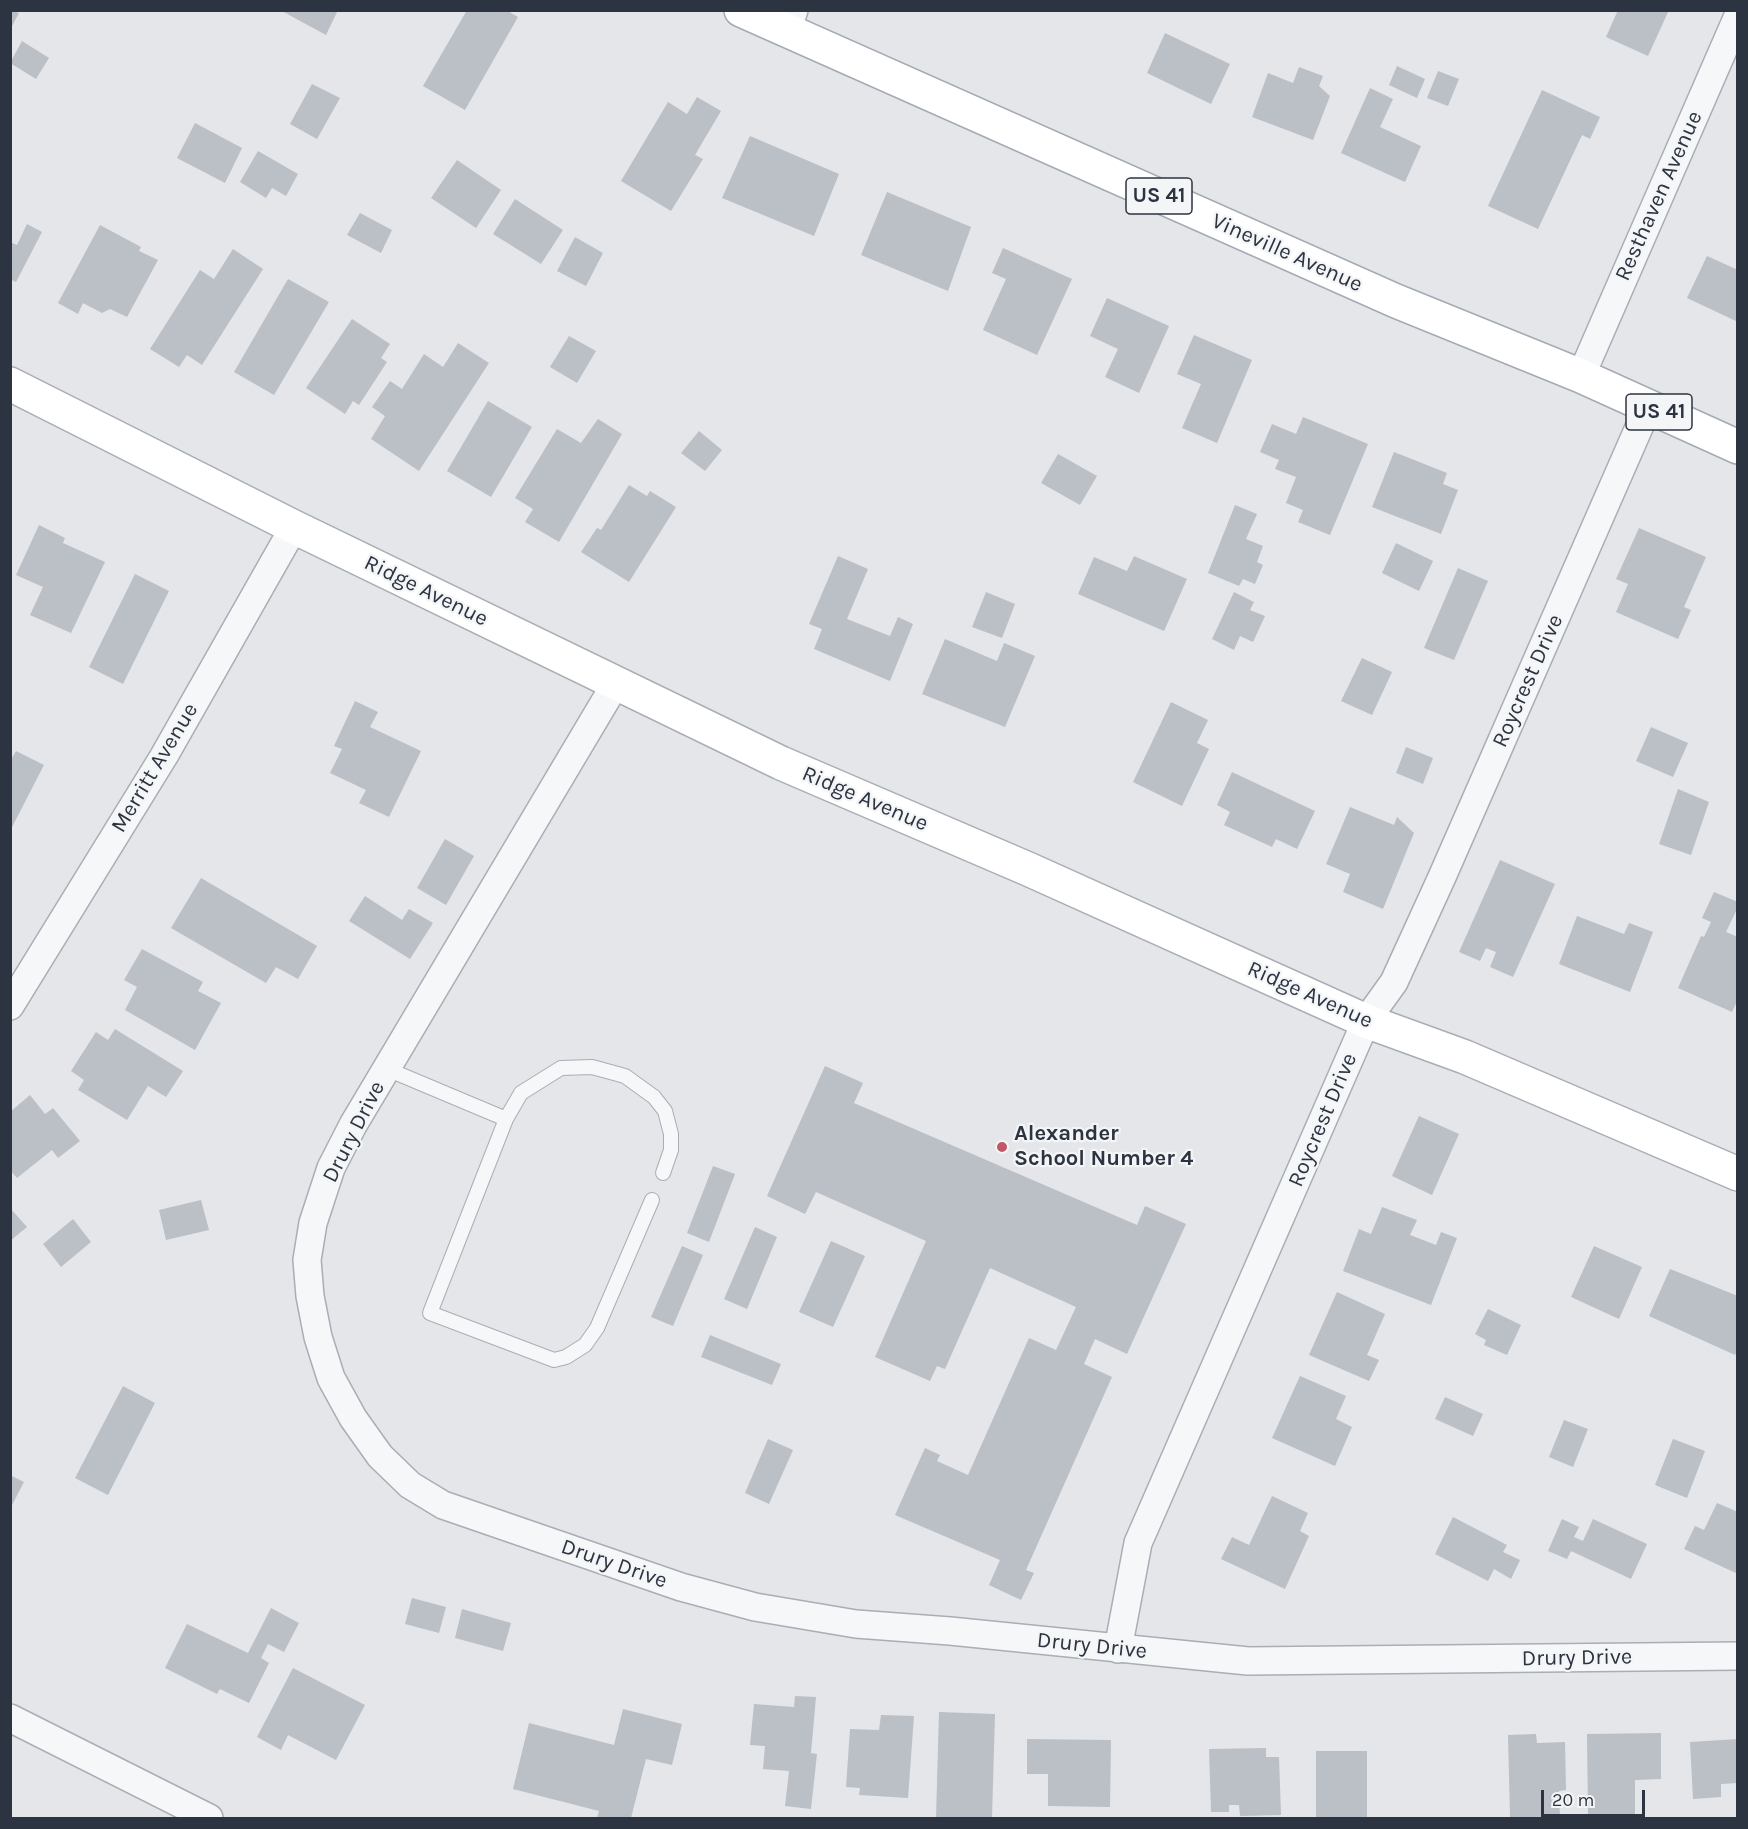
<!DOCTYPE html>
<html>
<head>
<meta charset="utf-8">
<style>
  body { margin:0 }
  #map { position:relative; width:1748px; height:1829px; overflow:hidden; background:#e4e6ea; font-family:Karla,sans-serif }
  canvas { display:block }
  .frame { position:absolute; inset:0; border:12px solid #2d3441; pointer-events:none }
  .scale { position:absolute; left:1541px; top:1790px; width:104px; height:27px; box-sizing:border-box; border:3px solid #2d3441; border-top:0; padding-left:8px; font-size:18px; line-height:21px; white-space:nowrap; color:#2d3441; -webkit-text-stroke:4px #f3f5f7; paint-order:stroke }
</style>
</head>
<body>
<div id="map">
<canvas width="1748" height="1829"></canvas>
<div class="frame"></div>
<div class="scale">20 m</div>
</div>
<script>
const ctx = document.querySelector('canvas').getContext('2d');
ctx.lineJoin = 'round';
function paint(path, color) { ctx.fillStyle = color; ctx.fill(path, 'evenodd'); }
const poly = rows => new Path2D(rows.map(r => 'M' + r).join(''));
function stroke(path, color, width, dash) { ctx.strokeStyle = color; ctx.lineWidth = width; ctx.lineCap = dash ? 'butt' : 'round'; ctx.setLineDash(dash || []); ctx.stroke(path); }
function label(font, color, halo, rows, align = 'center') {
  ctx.font = font + ' Karla,sans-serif'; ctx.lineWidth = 4.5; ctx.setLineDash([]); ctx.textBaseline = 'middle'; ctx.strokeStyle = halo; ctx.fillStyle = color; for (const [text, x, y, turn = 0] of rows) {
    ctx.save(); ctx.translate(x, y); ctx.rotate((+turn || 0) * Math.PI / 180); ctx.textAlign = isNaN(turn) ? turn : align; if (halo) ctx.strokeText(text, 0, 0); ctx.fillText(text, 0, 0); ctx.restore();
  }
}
const building = poly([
  [10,10,19,13,10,30],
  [280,10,338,10,326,35],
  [467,10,506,10,518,17,465,110,423,86],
  [1618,10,1669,10,1648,56,1606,37],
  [1165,33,1230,64,1211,104,1147,73],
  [22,41,49,58,36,79,10,63],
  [1397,66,1425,79,1417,98,1389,85],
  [1299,67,1323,76,1319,86,1330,96,1313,140,1252,117,1268,73,1293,83],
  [1438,71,1459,79,1448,106,1427,98],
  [312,84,340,98,317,139,290,124],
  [1370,88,1393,99,1380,127,1421,146,1405,182,1341,153],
  [1542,90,1600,117,1590,139,1582,135,1538,229,1488,206],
  [697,97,721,111,695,155,703,159,671,211,621,181,668,102,687,114],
  [195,123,242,148,225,183,177,158],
  [750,136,839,174,814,236,722,198],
  [258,151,298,174,286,196,272,188,266,198,240,182],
  [457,160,501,190,476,228,431,198],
  [887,192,971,227,948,291,861,255],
  [515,199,563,230,541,264,493,234],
  [360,213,392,230,381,253,347,235],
  [27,224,42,232,16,282,10,279,10,242,17,245],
  [100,225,141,247,139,251,158,260,127,317,110,309,102,313,83,303,78,314,58,303],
  [575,237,603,253,586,286,557,271],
  [1003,248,1072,279,1037,355,983,330,1006,279,992,273],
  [233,249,263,269,202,365,187,355,179,367,150,349,200,270,214,279],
  [1707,256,1738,270,1738,322,1687,298],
  [288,279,329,302,274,395,234,372],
  [1107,298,1169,326,1139,393,1105,377,1118,349,1090,336],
  [352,319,390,344,381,358,387,362,359,405,353,401,345,414,306,388],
  [1194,335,1252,360,1217,443,1182,428,1201,384,1177,374],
  [569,336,596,351,577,383,550,367],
  [458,343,489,363,419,471,371,439,385,416,372,407,390,381,402,389,424,354,443,367],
  [488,401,532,427,491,497,447,471],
  [1303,417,1368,444,1330,535,1298,522,1303,510,1286,503,1296,477,1275,469,1279,460,1260,452,1272,424,1296,434],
  [598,419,622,434,559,542,525,522,533,509,515,498,557,429,581,443],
  [699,431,722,450,705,471,681,453],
  [1394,452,1447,473,1443,484,1458,490,1441,534,1372,507],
  [1058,454,1097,476,1080,505,1041,483],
  [629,485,647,496,650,491,676,507,629,582,581,552,597,528,601,530],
  [1235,505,1257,514,1246,539,1263,546,1257,562,1263,565,1255,584,1243,579,1239,586,1208,573],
  [39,525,65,538,63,543,105,562,71,633,30,615,43,587,16,575],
  [1639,528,1706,557,1684,607,1691,610,1678,639,1616,612,1628,584,1616,579],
  [1396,543,1433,561,1419,591,1382,573],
  [838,556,868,569,847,619,890,636,898,617,913,624,890,681,814,649,822,629,809,624],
  [1134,556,1187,579,1164,631,1078,594,1094,557,1127,571],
  [1458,568,1488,581,1454,660,1424,648],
  [135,574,169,591,123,684,89,667],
  [986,592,1015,604,1002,638,972,627],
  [1234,592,1254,602,1250,610,1265,616,1253,642,1240,636,1234,650,1212,639],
  [945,639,997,661,1004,643,1035,656,1005,727,922,694],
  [1362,658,1392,672,1372,715,1341,701],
  [355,701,378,712,370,727,421,751,389,817,359,803,366,790,330,773,342,749,334,746],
  [1171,702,1208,720,1197,743,1209,749,1182,806,1133,782],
  [1651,727,1688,743,1673,777,1636,761],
  [1406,747,1433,758,1423,784,1396,773],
  [16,751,44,765,10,831,10,761],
  [1232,772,1315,811,1297,849,1276,839,1272,847,1224,825,1230,812,1217,805],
  [1678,789,1709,802,1691,855,1659,844],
  [1350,807,1394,825,1397,817,1414,833,1383,909,1343,892,1350,874,1326,864],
  [445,839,474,856,446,905,417,888],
  [1500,860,1555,884,1513,977,1490,967,1496,952,1486,948,1480,961,1459,952],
  [201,878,317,946,298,979,276,967,266,983,171,928],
  [1714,892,1738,902,1738,907,1726,932,1738,937,1738,999,1732,1012,1678,988,1701,936,1704,937,1711,922,1702,918],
  [365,896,402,920,409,909,433,923,410,959,349,921],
  [1577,916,1624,934,1629,923,1653,932,1630,992,1559,964],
  [142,949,203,982,198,991,221,1003,195,1050,125,1010,137,987,124,980],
  [115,1029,183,1071,166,1097,148,1086,127,1120,78,1090,84,1080,71,1071,96,1032,108,1040],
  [825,1066,863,1083,854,1103,1137,1225,1145,1206,1186,1224,1127,1354,1095,1339,1084,1364,1112,1377,1026,1570,1034,1573,1021,1600,989,1585,1000,1560,895,1515,925,1448,940,1455,937,1461,968,1475,1029,1338,1056,1350,1076,1307,990,1268,945,1369,937,1366,930,1381,875,1357,926,1241,816,1192,805,1214,767,1196],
  [30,1095,45,1114,53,1108,80,1141,58,1158,52,1150,17,1178,10,1170,10,1112],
  [1419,1116,1459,1134,1432,1195,1392,1176],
  [713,1166,735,1174,709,1242,687,1233],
  [201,1200,209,1230,166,1240,159,1210],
  [1382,1207,1417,1220,1410,1235,1436,1245,1441,1232,1457,1238,1431,1305,1343,1271,1359,1229,1371,1234],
  [10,1208,27,1227,10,1241],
  [73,1219,91,1242,61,1267,43,1244],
  [755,1227,777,1237,747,1309,724,1299],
  [831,1241,865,1256,833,1327,799,1312],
  [682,1246,703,1255,673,1326,651,1317],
  [1594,1246,1642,1267,1619,1319,1571,1297],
  [1670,1269,1738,1296,1738,1349,1735,1355,1649,1316],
  [1337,1292,1385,1314,1367,1355,1379,1360,1369,1381,1309,1355],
  [1488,1309,1521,1325,1507,1355,1484,1345,1486,1340,1475,1334],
  [710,1335,781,1364,772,1385,701,1357],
  [1300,1376,1346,1396,1336,1419,1352,1427,1335,1466,1272,1438],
  [123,1386,155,1403,108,1495,75,1478],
  [1445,1397,1483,1414,1473,1436,1435,1419],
  [1564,1420,1588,1429,1573,1467,1549,1457],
  [768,1439,793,1450,769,1504,745,1493],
  [1673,1439,1705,1451,1687,1498,1655,1485],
  [10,1475,24,1482,10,1509],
  [1272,1496,1308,1513,1300,1531,1309,1536,1285,1589,1221,1559,1232,1537,1249,1545],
  [1717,1503,1738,1512,1738,1574,1684,1549,1695,1526,1704,1530],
  [1453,1517,1507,1545,1503,1552,1520,1560,1511,1579,1494,1569,1488,1581,1435,1554],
  [1562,1519,1579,1527,1574,1537,1583,1541,1593,1519,1647,1544,1631,1579,1571,1551,1567,1559,1548,1551],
  [412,1598,446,1607,439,1633,405,1624],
  [271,1608,299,1623,284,1652,268,1644,261,1658,269,1663,249,1703,220,1689,217,1694,165,1668,187,1624,248,1653],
  [462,1609,511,1623,503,1651,455,1638],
  [293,1668,365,1705,336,1760,288,1735,281,1750,257,1737],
  [795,1696,816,1697,811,1753,817,1754,811,1809,785,1806,789,1771,763,1769,765,1746,750,1745,754,1704,794,1707],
  [623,1709,682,1724,672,1765,646,1759,631,1818,597,1818,599,1811,513,1789,529,1723,614,1745],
  [939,1712,995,1714,992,1818,936,1818],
  [881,1715,914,1716,908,1798,859,1795,860,1788,846,1787,850,1729,879,1730],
  [1661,1733,1661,1779,1635,1780,1635,1814,1588,1815,1587,1734],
  [1536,1734,1537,1743,1565,1742,1566,1790,1559,1791,1560,1817,1547,1817,1548,1818,1510,1817,1508,1735],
  [1027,1739,1111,1740,1110,1807,1048,1806,1048,1774,1027,1774],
  [1738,1739,1738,1783,1721,1784,1721,1797,1693,1799,1690,1742],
  [1266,1748,1266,1757,1279,1757,1281,1815,1240,1816,1239,1805,1229,1805,1229,1812,1211,1812,1209,1749],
  [1316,1751,1367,1751,1367,1818,1316,1818]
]);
const lane = poly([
  [387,1069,506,1119,430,1313,554,1360,566,1357,585,1345,597,1328,652,1200],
  [506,1119,521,1093,561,1068,592,1067,625,1076,654,1097,665,1111,671,1134,671,1150,663,1173]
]);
const street = poly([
  [787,32,794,10],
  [1581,376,1738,16],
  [616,683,353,1125,331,1168,313,1223,307,1260,310,1296,318,1337,331,1378,353,1418,380,1456,410,1485,443,1505,681,1587,755,1607,856,1624,950,1631,1248,1661,1738,1656],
  [10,1006,164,756,294,527],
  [1118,1649,1138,1543,1366,1021,1394,982,1442,877,1648,407],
  [10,1718,209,1818]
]);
const secondary = poly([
  [10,384,294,527,781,763,1028,869,1366,1021,1465,1057,1738,1174]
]);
const primary = poly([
  [741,10,1396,301,1581,376,1738,447]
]);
const markers = [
  [1002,1147,6,"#c05765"]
];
const shields = [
  [1159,196,66],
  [1659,412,66]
];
const shieldNames = [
  ["US 41",1159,196],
  ["US 41",1659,412]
];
const streetNames = [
  ["Resthaven Avenue",1659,196,-66],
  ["Vineville Avenue",1287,253,24],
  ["Ridge Avenue",426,591,26],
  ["Roycrest Drive",1528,681,-66],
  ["Merritt Avenue",155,768,-59],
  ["Ridge Avenue",865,799,23],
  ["Ridge Avenue",1310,995,24],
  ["Roycrest Drive",1323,1120,-67],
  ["Drury Drive",354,1132,-63],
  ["Drury Drive",614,1564,19],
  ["Drury Drive",1092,1646,6],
  ["Drury Drive",1577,1658,-1]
];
const poiNames = [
  ["Alexander",1014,1134],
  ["School Number 4",1014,1159]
];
paint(building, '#bbbfc6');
stroke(lane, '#a9adb4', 16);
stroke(street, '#a9adb4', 30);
stroke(secondary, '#a9adb4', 36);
stroke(primary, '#a4aab4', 36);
stroke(lane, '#f6f7f9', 14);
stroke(street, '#f6f7f9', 27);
stroke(secondary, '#fff', 33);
stroke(primary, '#fff', 33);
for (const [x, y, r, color] of markers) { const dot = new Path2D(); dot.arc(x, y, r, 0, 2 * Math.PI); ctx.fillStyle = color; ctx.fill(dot); stroke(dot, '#f3f5f7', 2); }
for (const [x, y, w] of shields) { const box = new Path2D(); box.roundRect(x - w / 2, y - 18, w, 36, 4.5); ctx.fillStyle = '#f3f5f7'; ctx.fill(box); stroke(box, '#2d3441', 1.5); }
label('bold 21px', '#2d3441', null, shieldNames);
label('22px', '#2d3441', '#f3f5f7', streetNames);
label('bold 22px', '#2d3441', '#f3f5f7', poiNames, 'left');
</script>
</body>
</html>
